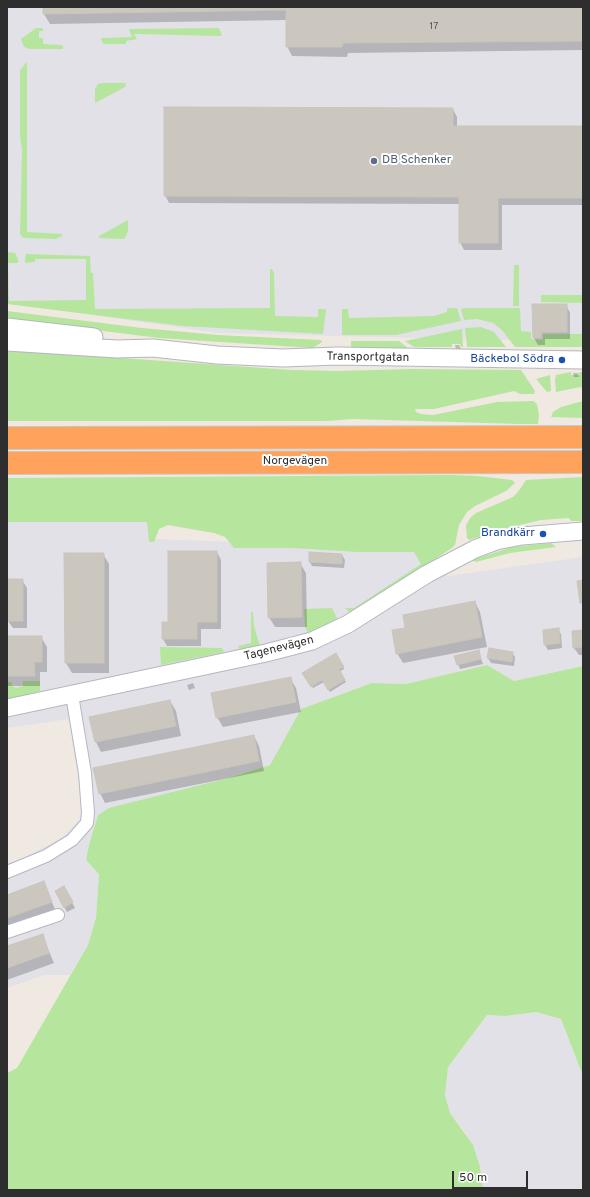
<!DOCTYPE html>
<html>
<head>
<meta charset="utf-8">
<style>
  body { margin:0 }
  #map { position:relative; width:590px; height:1197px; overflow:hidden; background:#efe9e1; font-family:Overpass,sans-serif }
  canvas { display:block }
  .frame { position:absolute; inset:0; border:8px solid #2e2e2e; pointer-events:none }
  .scale { position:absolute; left:452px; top:1171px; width:76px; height:18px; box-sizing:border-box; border:2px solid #2e2e2e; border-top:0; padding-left:5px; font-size:12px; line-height:14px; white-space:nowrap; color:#2e2e2e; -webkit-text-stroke:3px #fff; paint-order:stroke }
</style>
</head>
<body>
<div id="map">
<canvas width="590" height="1197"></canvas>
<div class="frame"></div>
<div class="scale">50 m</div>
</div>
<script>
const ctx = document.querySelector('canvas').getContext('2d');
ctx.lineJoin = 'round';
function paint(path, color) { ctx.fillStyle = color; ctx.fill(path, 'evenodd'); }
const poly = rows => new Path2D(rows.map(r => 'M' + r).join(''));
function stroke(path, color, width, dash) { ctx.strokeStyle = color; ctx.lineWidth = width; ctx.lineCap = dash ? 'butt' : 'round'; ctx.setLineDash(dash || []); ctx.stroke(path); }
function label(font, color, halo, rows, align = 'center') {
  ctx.font = font + ' Overpass,sans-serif'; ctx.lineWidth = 4; ctx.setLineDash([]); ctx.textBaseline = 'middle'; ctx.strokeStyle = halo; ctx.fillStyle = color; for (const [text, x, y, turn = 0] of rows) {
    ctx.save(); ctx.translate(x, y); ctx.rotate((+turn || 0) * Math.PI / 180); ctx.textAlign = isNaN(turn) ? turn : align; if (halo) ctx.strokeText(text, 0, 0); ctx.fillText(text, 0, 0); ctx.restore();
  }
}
const industrial = poly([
  [7,7,583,7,583,342,218,333,7,303],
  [7,517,153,520,153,539,431,549,448,576,583,557,583,666,514,681,487,665,406,684,372,683,301,709,270,765,98,815,90,841,86,860,99,873,96,918,88,945,70,975,44,975,7,988,7,863,19,860,62,838,79,820,83,808,69,719,7,728],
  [536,1012,561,1019,583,1076,583,1190,483,1190,480,1167,465,1132,450,1113,445,1095,448,1067,487,1015,505,1016]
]);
const green = poly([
  [36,28,43,28,43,31,39,31,39,38,43,38,43,44,60,45,63,46,63,49,30,49,24,47,21,39],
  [219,28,222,36,134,34,137,39,126,41,126,44,103,44,101,38,132,37,129,29],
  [27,62,27,232,62,234,62,236,56,239,23,238,20,234,22,150,20,135,20,70],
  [103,83,126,83,125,87,95,103,95,89,98,84],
  [128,220,128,232,124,239,99,238,99,236],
  [7,252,15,253,18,259,18,263,8,263,9,301,86,300,86,259,35,259,35,262,25,263,25,259,26,254,90,256,91,273,93,273,95,309,268,308,270,308,270,269,272,269,274,273,275,316,318,317,318,309,325,309,326,310,323,334,183,326,7,304],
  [514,265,519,265,519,306,513,306],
  [541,295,583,295,583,303,541,302],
  [447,308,457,308,461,321,396,335,342,335,342,309,348,309,349,318,434,316,447,312],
  [466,308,520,308,521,331,531,332,531,339,543,340,543,334,582,334,583,309,583,347,515,347,502,330,493,323,477,319,464,320,461,309],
  [7,311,142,328,218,335,321,340,322,342,313,348,159,338,9,319,7,318],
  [481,327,494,332,506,347,467,347,465,328],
  [462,329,463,347,461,347,460,344,452,344,452,347,414,347,405,341],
  [351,341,399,341,408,348,355,348,351,347],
  [7,350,292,370,338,371,412,369,521,370,535,391,534,394,520,394,514,391,434,409,415,409,416,412,421,414,433,415,497,402,533,401,537,404,539,415,538,424,519,424,353,419,327,421,7,421],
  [571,372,571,375,579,375,579,372,583,372,583,388,580,387,556,392,555,380,556,375],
  [550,375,551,391,547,392,536,379],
  [583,401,583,418,551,417,553,412,561,407],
  [451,475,477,476,512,480,515,483,506,491,475,506,467,512,459,525,455,545,452,548,351,613,348,611,345,608,354,608,421,564,414,552,358,552,293,548,234,548,225,537,214,533,168,525,159,529,154,542,149,542,147,522,7,522,7,478],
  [583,477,583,521,571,521,569,518,541,520,507,528,469,540,467,538,466,525,471,517,476,513,513,497,518,492,526,480],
  [551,543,556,547,510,553,476,562,472,560,512,547],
  [332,608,338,620,308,634,305,626,304,609],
  [251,612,253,612,254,626,260,646,240,650,238,646,251,643],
  [160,647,222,648,224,652,161,665],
  [487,665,514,681,583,666,583,1076,561,1019,536,1012,505,1016,487,1015,448,1067,445,1095,450,1113,473,1145,480,1167,483,1190,7,1190,7,1073,17,1068,88,945,96,918,99,874,86,860,90,841,98,815,109,808,228,778,270,765,301,709,372,683,406,684],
  [23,681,40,681,40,691,7,700,7,682,12,682,12,686,16,688,23,686]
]);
const shadow = poly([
  [44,7,583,7,583,50,348,53,347,57,292,56,287,46,287,20,50,24,44,14],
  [453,109,457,117,457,127,583,127,583,205,502,205,502,250,464,250,460,242,460,204,169,203,165,195],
  [566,305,570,313,570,339,545,339,545,345,538,345,534,338],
  [455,345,459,345,461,349,456,349],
  [573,373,578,373,579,377,574,377],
  [217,552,221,560,221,629,201,629,201,646,167,646,163,639,169,623],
  [103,554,109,564,109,673,72,673,66,663],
  [342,555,345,560,344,568,312,566,310,562],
  [300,563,306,573,307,627,275,627,269,617],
  [22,580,27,588,27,628,13,628,8,621],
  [475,602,480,612,487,647,403,663,397,653,407,629],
  [558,630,561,634,562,648,548,650,545,645,544,631],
  [583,631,583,655,579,655,574,648,573,632],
  [7,637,41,637,47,647,47,672,40,672,40,686,7,686],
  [478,651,483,664,460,669,458,664],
  [512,653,515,657,514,666,491,663,488,658],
  [335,654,344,669,339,672,346,682,330,692,324,682,313,688,304,673],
  [290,678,296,688,301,712,223,727,217,717],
  [193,683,195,688,189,690,187,685],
  [170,701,176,711,181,736,101,752,96,742,90,718],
  [254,736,259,746,264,771,105,803,100,793],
  [44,883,56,912,7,929,7,896],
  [64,887,75,908,67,912,56,892],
  [42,935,54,963,7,980,7,947]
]);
const building = poly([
  [43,7,583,7,583,41,343,43,342,47,286,47,286,10,43,14,43,7],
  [164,107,453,108,453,126,583,126,583,198,498,198,498,243,459,243,459,197,164,196,164,107],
  [532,304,567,304,567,332,541,332,541,338,533,338,532,304],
  [168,551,217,551,217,622,197,622,197,639,162,639,162,622,168,622,168,551],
  [309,552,342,554,342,564,309,562,309,552],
  [64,553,104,553,104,663,65,663,64,553],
  [301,562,302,617,268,618,267,563,301,562],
  [7,579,23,579,23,621,7,621,7,579],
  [583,580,583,603,580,603,577,581,583,580],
  [475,601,482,637,396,654,392,630,405,628,403,615,475,601],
  [559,628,560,643,544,645,543,630,559,628],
  [583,630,583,647,573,648,572,631,583,630],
  [7,636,42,636,42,662,34,662,35,676,7,676,7,636],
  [489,648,513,652,512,662,487,658,489,648],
  [479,650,481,659,457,665,454,656,479,650],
  [336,653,344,667,339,669,345,680,328,690,322,680,311,687,302,673,336,653],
  [291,677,296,702,216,718,211,693,291,677],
  [170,700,176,726,95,742,89,717,170,700],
  [254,735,259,761,99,794,93,768,254,735],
  [44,881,52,902,7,918,7,895,44,881],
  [64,886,73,902,64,908,55,891,64,886],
  [43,934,49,953,7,968,7,946,43,934]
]);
const street = poly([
  [7,872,46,856,72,840,87,823,88,813,85,773,72,695],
  [7,932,58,915]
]);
const secondary = poly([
  [7,327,94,337],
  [7,342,117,349,153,348,217,355,283,358,337,356,583,360],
  [7,708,266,653,312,641,348,624,427,574,475,549,496,541,522,536,583,531]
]);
const highway = poly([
  [7,438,583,437],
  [7,463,583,462]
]);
const markers = [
  [374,161,4,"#5c6f8a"],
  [562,360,4,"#1a4fb4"],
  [543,534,4,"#1a4fb4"]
];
const numberNames = [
  ["17",434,27]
];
const serviceNames = [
  ["DB Schenker",382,161]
];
const streetNames = [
  ["Transportgatan",368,358,1],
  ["Norgevägen",295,462],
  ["Tagenevägen",279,649,-14]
];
const transitNames = [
  ["Bäckebol Södra",554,360],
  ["Brandkärr",535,534]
];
paint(industrial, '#e3e1e8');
paint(green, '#b6e59e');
paint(shadow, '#0003');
paint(building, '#cbc7bf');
stroke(building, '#cbc5ba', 1);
stroke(street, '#b4b7c1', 14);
stroke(secondary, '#b4b7c1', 19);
stroke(highway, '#c9c9c9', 24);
stroke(street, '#fff', 12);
stroke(secondary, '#fff', 17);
stroke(highway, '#ffa35c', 22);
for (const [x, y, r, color] of markers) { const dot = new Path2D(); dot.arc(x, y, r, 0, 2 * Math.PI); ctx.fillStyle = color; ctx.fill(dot); stroke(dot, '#fff', 1.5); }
label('10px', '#555452', null, numberNames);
label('12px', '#4e5e75', '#fff', serviceNames, 'left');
label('12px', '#2e2e2e', '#fff', streetNames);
label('12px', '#164399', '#fff', transitNames, 'right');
</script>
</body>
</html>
